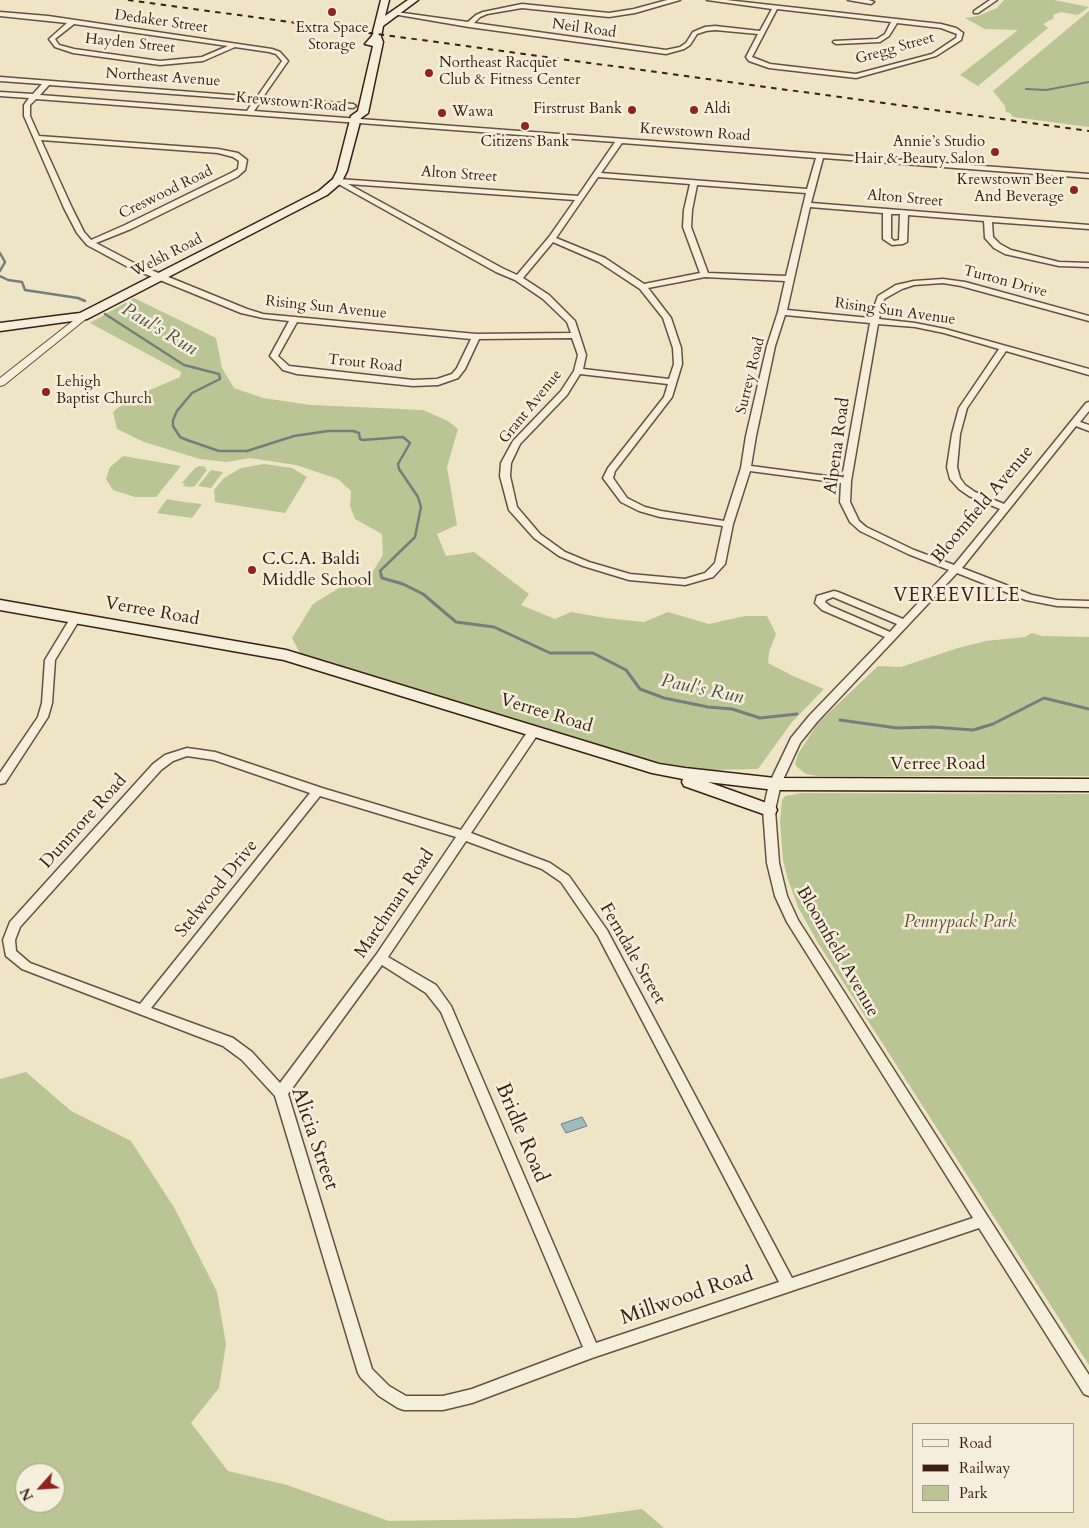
<!DOCTYPE html>
<html>
<head>
<meta charset="utf-8">
<style>
  body { margin:0 }
  #map { position:relative; width:1089px; height:1528px; overflow:hidden; background:#eee5c7; font-family:Cardo,serif }
  canvas { display:block }
  .legend { position:absolute; left:912px; top:1423px; width:162px; height:90px; box-sizing:border-box; background:#f4eedb; border:1px solid #aa9b8b; margin:0; padding:6px 9px; list-style:none; font-size:15px; color:#3b1f12 }
  .legend li { display:flex; align-items:center; gap:10px; height:25px }
  .legend b { width:25px; border:1px solid #aa9b8b }
  .north { position:absolute; left:15px; top:1463px; width:50px; height:50px; box-sizing:border-box; background:#f4eedb; border:1px solid #aa9b8b; border-radius:50%; rotate:244deg; font-size:14px; font-weight:700; line-height:20px; text-align:center; color:#3b1f12 }
  .north::after { content:''; display:block; margin:auto; width:18px; height:22px; background:#8f2418; clip-path:polygon(50% 0,100% 100%,50% 72%,0 100%) }
</style>
</head>
<body>
<div id="map">
<canvas width="1089" height="1528"></canvas>
<ul class="legend">
<li><b style="height:6px;background:#f4eedb"></b>Road</li>
<li><b style="height:6px;background:#3b1f12"></b>Railway</li>
<li><b style="height:14px;background:#bac494"></b>Park</li>
</ul>
<div class="north">N</div>
</div>
<script>
const ctx = document.querySelector('canvas').getContext('2d');
ctx.lineJoin = 'round';
function paint(path, color) { ctx.fillStyle = color; ctx.fill(path, 'evenodd'); }
const poly = rows => new Path2D(rows.map(r => 'M' + r).join(''));
function stroke(path, color, width, dash) { ctx.strokeStyle = color; ctx.lineWidth = width; ctx.lineCap = dash ? 'butt' : 'round'; ctx.setLineDash(dash || []); ctx.stroke(path); }
function label(font, color, halo, rows, align = 'center') {
  ctx.font = font + ' Cardo,serif'; ctx.lineWidth = 5; ctx.setLineDash([]); ctx.textBaseline = 'middle'; ctx.strokeStyle = halo; ctx.fillStyle = color; for (const [text, x, y, turn = 0] of rows) {
    ctx.save(); ctx.translate(x, y); ctx.rotate((+turn || 0) * Math.PI / 180); ctx.textAlign = isNaN(turn) ? turn : align; if (halo) ctx.strokeText(text, 0, 0); ctx.fillText(text, 0, 0); ctx.restore();
  }
}
const green = poly([
  [1004,0,1054,0,1089,7,1078,15,1061,12,1053,15,1054,18,1043,24,1048,28,978,86,960,75,1018,30,985,29,965,18,978,16,997,8],
  [1089,11,1089,127,1013,117,1010,113,1006,112,1005,106,993,91],
  [134,298,216,338,222,368,234,388,263,398,311,405,423,410,448,421,458,429,447,467,457,525,437,534,446,556,474,552,529,594,521,605,555,619,571,612,605,618,644,622,668,612,709,624,745,616,767,616,776,634,769,652,768,663,793,676,824,689,792,722,758,769,709,770,637,759,301,655,292,638,313,604,344,585,370,576,383,555,382,534,355,519,350,506,351,491,338,479,296,465,250,458,227,462,200,459,144,442,117,429,113,412,129,399,180,377,181,372,90,323],
  [123,456,181,466,156,497,135,497,113,490,106,479,110,467],
  [264,464,292,468,307,477,285,513,215,502,214,490,224,478,241,468],
  [199,466,206,467,205,469,207,470,195,486,190,487,183,486,185,484,182,483,195,468],
  [211,470,223,472,211,488,198,486],
  [167,499,184,502,202,504,192,518,157,513],
  [1032,633,1042,636,1089,637,1089,776,817,776,806,774,797,767,795,764,798,754,818,723,878,666,901,667,958,648,986,641,1025,637],
  [801,793,1089,794,1089,1365,818,943,799,909,788,880,783,860,780,821,782,800,785,796],
  [26,1072,71,1111,131,1141,175,1209,217,1292,226,1344,219,1388,191,1423,228,1471,287,1485,389,1521,577,1518,642,1509,664,1528,0,1528,0,1079],
  [25,1473,55,1473,55,1503,25,1503]
]);
const water = poly([
  [582,1117,587,1126,566,1133,561,1124,582,1117]
]);
const streamFar2 = poly([
  [1026,89,1046,90,1089,82]
]);
const streamFar1 = poly([
  [0,253,5,262,0,271],
  [0,276,8,280,22,282,25,290,78,298,85,301],
  [105,314,184,365,219,374,220,379,192,393,177,411,173,420,173,426,180,437,187,440,219,451,247,451,294,436,328,431,353,431,359,433,360,439,363,440,403,437,410,443,398,464,399,469,418,497,421,507,415,537,380,571,382,577]
]);
const stream = poly([
  [381,575,382,578,403,584,423,594,456,622,494,627,550,653,593,653,626,670,640,689,664,698,708,707,732,709,760,718,797,714],
  [840,720,897,728,933,727,973,730,993,724,1044,698,1089,709]
]);
const minor = poly([
  [667,0,680,0,635,13,609,17,522,8,487,14,480,17,474,23,666,50,680,47,686,43,693,32,705,27,715,26,760,31,772,9,707,0,726,0,941,24,956,28,963,33,961,40,936,56,856,78,769,68,749,61,746,57,758,34,715,30,706,31,697,34,690,45,684,49,666,54,469,27,393,14,396,12,468,22,476,15,483,12,522,4,609,13,634,9,667,0],
  [777,9,891,22,885,34,877,39,834,41,833,42,836,44,880,42,889,36,897,23,941,28,957,34,956,38,932,54,856,74,770,64,752,57,777,9],
  [848,0,869,0,874,2,871,4,848,0],
  [990,0,997,0,978,13,974,13,974,11,990,0],
  [0,12,48,16,272,49,280,52,288,61,263,97,353,104,356,106,353,108,261,101,254,111,1089,174,1089,178,823,158,811,203,1089,225,1089,229,992,222,993,237,1000,244,1011,250,1059,262,1089,263,1089,267,1059,266,1005,254,994,248,985,238,984,221,908,215,907,242,903,244,892,245,883,239,883,213,810,207,787,310,870,318,878,296,896,285,914,281,943,279,965,282,1089,316,1089,321,961,286,943,283,914,285,902,289,884,299,879,319,915,323,945,329,1089,369,1089,375,1006,351,967,408,960,434,957,467,960,478,965,485,975,492,1004,504,1086,403,1089,402,1089,411,1080,422,1089,425,1089,431,1076,426,962,568,1032,595,1057,600,1089,601,1089,607,1057,606,1026,600,957,573,817,722,800,743,781,784,775,810,779,863,787,896,798,920,1089,1375,1089,1396,1084,1394,979,1228,592,1358,472,1403,443,1410,404,1410,398,1408,379,1396,361,1378,358,1373,275,1096,242,1060,223,1046,22,969,6,956,3,940,10,922,153,764,165,755,187,748,215,752,322,788,461,830,530,728,534,727,540,731,471,833,550,863,569,876,607,930,792,1278,973,1218,787,922,775,896,767,863,763,810,769,784,791,738,809,716,885,637,822,610,815,603,817,596,834,591,838,592,903,619,949,570,908,554,860,531,850,522,840,502,841,483,750,471,733,524,725,564,713,577,685,585,629,580,583,566,559,556,534,538,509,510,500,476,501,463,513,441,561,391,574,371,578,355,572,338,479,339,465,369,458,378,438,385,413,386,297,374,283,370,270,356,289,321,263,318,241,313,128,267,87,245,77,233,64,208,24,116,24,105,29,98,0,96,0,92,33,94,42,84,0,81,0,77,257,97,282,61,276,54,269,52,235,47,203,61,160,65,73,53,55,47,49,39,67,23,0,16,0,12],
  [74,24,228,46,202,57,160,61,74,49,59,45,55,39,74,24],
  [49,85,254,100,247,111,40,95,49,85],
  [36,99,615,142,578,196,338,179,333,181,496,272,515,280,543,299,567,322,571,333,476,334,263,314,247,309,134,263,96,243,131,229,237,177,245,170,247,160,238,153,218,149,39,136,30,116,30,105,36,99],
  [41,140,218,153,233,157,239,161,238,169,231,173,125,225,91,240,84,232,72,208,41,140],
  [622,143,816,158,807,189,601,173,622,143],
  [598,177,690,184,684,210,683,227,700,273,644,284,605,258,556,238,598,177],
  [348,184,575,200,549,237,517,275,502,268,348,184],
  [697,185,806,193,786,276,708,273,691,227,692,210,697,185],
  [891,214,900,214,899,240,894,241,891,238,891,214],
  [553,242,599,262,640,289,663,318,673,348,674,364,669,379,583,369,586,355,575,321,549,295,523,278,553,242],
  [705,277,785,281,778,312,767,346,746,436,741,468,724,521,661,511,645,507,627,498,613,478,615,471,672,397,682,364,681,348,671,318,648,288,705,277],
  [785,315,870,323,842,478,751,466,756,436,775,346,785,315],
  [297,322,471,339,457,368,452,374,437,379,413,380,289,366,278,356,297,322],
  [878,324,915,327,944,333,999,349,959,408,952,434,947,467,950,479,959,489,969,496,1000,509,954,565,914,550,866,527,859,521,850,502,851,481,878,324],
  [580,374,668,384,664,397,608,468,603,478,621,502,639,511,660,517,723,526,715,563,705,573,685,579,630,574,589,562,565,552,540,534,517,507,510,476,511,463,520,444,567,395,580,374],
  [833,597,897,624,890,632,830,606,825,602,826,600,833,597],
  [187,756,214,760,310,793,140,1004,30,963,16,951,15,940,20,927,161,770,173,761,187,756],
  [320,796,456,837,376,955,280,1083,252,1052,233,1038,151,1008,320,796],
  [466,841,542,869,561,882,598,936,779,1282,596,1343,451,1006,436,985,388,957,466,841],
  [382,965,426,993,441,1012,583,1347,472,1389,443,1396,406,1396,389,1386,372,1369,288,1094,382,965],
  [75,616,80,619,55,660,52,703,48,717,5,783,0,784,0,773,38,717,42,703,45,660,71,617,75,616]
]);
const tertiary = poly([
  [83,313,88,316,87,318,4,385,0,386,0,378,83,313]
]);
const secondary = poly([
  [381,0,389,0,385,16,408,0,418,0,383,26,381,37,383,42,368,113,361,118,347,171,341,183,327,195,87,319,0,331,0,323,80,313,319,191,333,179,337,171,351,116,358,111,373,46,365,44,372,36,381,0],
  [0,600,286,650,659,764,685,768,775,778,1089,779,1089,791,775,790,708,782,775,806,777,810,775,814,769,816,684,786,682,782,683,779,652,773,284,660,0,610,0,600]
]);
const rail = poly([
  [128,0,1089,131]
]);
const markers = [
  [332,12,5,"#8f2418"],
  [429,73,5,"#8f2418"],
  [632,110,5,"#8f2418"],
  [694,110,5,"#8f2418"],
  [442,113,5,"#8f2418"],
  [525,126,5,"#8f2418"],
  [995,152,5,"#8f2418"],
  [1074,190,5,"#8f2418"],
  [46,392,5,"#8f2418"],
  [252,570,5,"#8f2418"]
];
const farStreetnames = [
  ["Dedaker Street",161,22,8],
  ["Neil Road",584,29,8],
  ["Hayden Street",130,44,6],
  ["Gregg Street",895,49,-16],
  ["Northeast Avenue",163,78,4],
  ["Krewstown Road",291,103,5],
  ["Krewstown Road",695,133,4],
  ["Alton Street",459,175,4],
  ["Creswood Road",166,193,-26],
  ["Alton Street",905,199,5],
  ["Welsh Road",167,256,-27],
  ["Turton Drive",1005,282,15],
  ["Rising Sun Avenue",326,308,6],
  ["Rising Sun Avenue",895,312,8],
  ["Trout Road",365,364,6],
  ["Surrey Road",751,376,-76],
  ["Grant Avenue",531,407,-51]
];
const farPoinames = [
  ["Extra Space",332,29,"center"],
  ["Storage",332,46,"center"],
  ["Northeast Racquet",439,64],
  ["Club & Fitness Center",439,81],
  ["Firstrust Bank",622,110,"right"],
  ["Aldi",704,110],
  ["Wawa",452,113],
  ["Citizens Bank",525,143,"center"],
  ["Annie’s Studio",985,143,"right"],
  ["Hair & Beauty Salon",985,160,"right"],
  ["Krewstown Beer",1064,181,"right"],
  ["And Beverage",1064,198,"right"],
  ["Lehigh",56,383],
  ["Baptist Church",56,400]
];
const streetNames = [
  ["Alpena Road",838,446,-82],
  ["Bloomfield Avenue",983,505,-50],
  ["Verree Road",152,612,10],
  ["Verree Road",546,714,17],
  ["Verree Road",938,765],
  ["Dunmore Road",84,822,-48],
  ["Stelwood Drive",217,889,-51],
  ["Marchman Road",395,904,-56],
  ["Bloomfield Avenue",837,952,60],
  ["Ferndale Street",632,954,60]
];
const poiNames = [
  ["C.C.A. Baldi",262,560],
  ["Middle School",262,581]
];
const parkNames = [
  ["Pennypack Park",960,923]
];
const waterNames = [
  ["Paul's Run",159,330,31],
  ["Paul's Run",702,690,12]
];
const neighbourhoodNames = [
  ["VEREEVILLE",957,597]
];
const nearStreetnames = [
  ["Bridle Road",521,1133,67],
  ["Alicia Street",314,1139,71],
  ["Millwood Road",687,1297,-19]
];
paint(green, '#bac494');
paint(water, '#9fbcc1');
stroke(water, '#777d7b', 1);
stroke(streamFar2, '#777d7b', 2);
stroke(streamFar1, '#777d7b', 2.5);
stroke(stream, '#777d7b', 3);
stroke(minor, '#68503f', 3);
stroke(tertiary, '#68503f', 2);
stroke(secondary, '#3b1f12', 3);
paint(minor, '#f4eedb');
paint(tertiary, '#f4eedb');
paint(secondary, '#f4eedb');
stroke(rail, '#3b1f12', 2, [5.5, 5.5]);
for (const [x, y, r, color] of markers) { const dot = new Path2D(); dot.arc(x, y, r, 0, 2 * Math.PI); ctx.fillStyle = color; ctx.fill(dot); stroke(dot, '#f4eedb', 2); }
label('15px', '#3b1f12', '#f4eedb', farStreetnames);
label('15px', '#3b1f12', '#f4eedb', farPoinames, 'left');
label('18px', '#3b1f12', '#f4eedb', streetNames);
label('18px', '#3b1f12', '#f4eedb', poiNames, 'left');
label('italic 18px', '#615139', '#f4eedb', parkNames);
label('italic 19px', '#594e47', '#f4eedb', waterNames);
ctx.letterSpacing = '1px';
label('19px', '#3b1f12', '#f4eedb', neighbourhoodNames);
ctx.letterSpacing = '0px';
label('21px', '#3b1f12', '#f4eedb', nearStreetnames);
</script>
</body>
</html>
